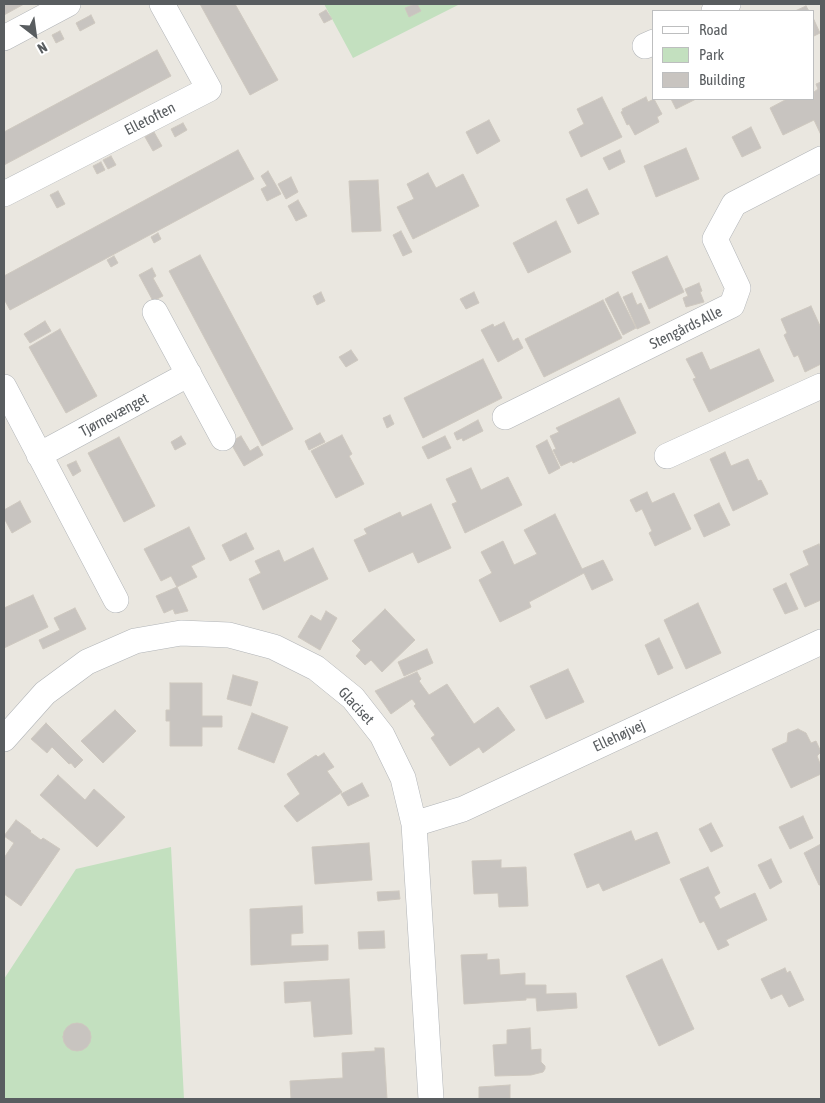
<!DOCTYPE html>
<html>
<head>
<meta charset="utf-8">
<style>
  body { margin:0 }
  #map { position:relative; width:825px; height:1103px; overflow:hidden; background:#eae7e0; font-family:"Asap Condensed",sans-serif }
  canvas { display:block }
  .frame { position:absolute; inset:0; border:5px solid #595d60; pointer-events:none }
  .legend { position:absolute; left:652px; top:10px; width:162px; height:90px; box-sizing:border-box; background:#fff; border:1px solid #bdbebf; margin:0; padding:6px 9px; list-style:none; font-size:15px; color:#595d60 }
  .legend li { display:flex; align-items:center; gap:10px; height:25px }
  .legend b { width:25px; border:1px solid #bdbebf }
  .north { position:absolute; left:10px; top:10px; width:50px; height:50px; -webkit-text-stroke:4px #fff; paint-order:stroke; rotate:150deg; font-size:14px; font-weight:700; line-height:20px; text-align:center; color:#595d60 }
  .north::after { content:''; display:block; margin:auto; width:18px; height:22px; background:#595d60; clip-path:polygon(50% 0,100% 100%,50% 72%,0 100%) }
</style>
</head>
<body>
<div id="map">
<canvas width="825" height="1103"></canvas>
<div class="frame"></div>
<ul class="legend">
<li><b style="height:6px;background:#fff"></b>Road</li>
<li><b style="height:14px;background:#c3e0bf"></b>Park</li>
<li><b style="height:14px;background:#c8c4c0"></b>Building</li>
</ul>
<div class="north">N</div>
</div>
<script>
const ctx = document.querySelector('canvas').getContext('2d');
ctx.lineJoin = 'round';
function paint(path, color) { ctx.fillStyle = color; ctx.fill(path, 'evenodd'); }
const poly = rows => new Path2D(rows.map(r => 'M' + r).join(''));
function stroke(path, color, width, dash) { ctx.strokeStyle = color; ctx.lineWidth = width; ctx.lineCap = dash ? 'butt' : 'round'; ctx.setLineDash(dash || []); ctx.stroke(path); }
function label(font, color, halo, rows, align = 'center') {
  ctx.font = font + ' "Asap Condensed",sans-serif'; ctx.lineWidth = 5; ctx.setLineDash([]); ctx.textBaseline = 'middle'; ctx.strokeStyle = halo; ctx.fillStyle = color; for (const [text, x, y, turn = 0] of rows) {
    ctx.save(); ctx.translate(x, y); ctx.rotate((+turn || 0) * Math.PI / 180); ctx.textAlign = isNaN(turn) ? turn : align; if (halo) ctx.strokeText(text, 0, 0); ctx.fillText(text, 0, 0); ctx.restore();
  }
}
const green = poly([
  [324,4,460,4,353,58],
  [171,847,184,1099,4,1099,4,979,76,869]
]);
const building = poly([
  [4,4,24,4,4,15,4,4],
  [200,4,235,4,278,80,250,95,200,4],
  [415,4,417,4,421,11,409,17,405,8,415,4],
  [806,6,809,11,795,11,806,6],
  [326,10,332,19,324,23,319,14,326,10],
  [91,15,95,23,80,31,76,23,91,15],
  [814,20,820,33,814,36,814,20],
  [60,31,64,39,56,43,52,35,60,31],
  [157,50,171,76,4,165,4,132,157,50],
  [821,82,821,135,814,120,783,135,770,108,787,99,814,99,814,92,818,89,816,84,821,82],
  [602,97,622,137,581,157,569,132,584,124,577,109,602,97],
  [646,97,648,102,654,99,662,114,657,117,659,122,635,135,629,124,627,125,621,112,623,111,622,109,646,97],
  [671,99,696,99,676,109,671,99],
  [489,120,500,141,477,154,466,132,489,120],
  [183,123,187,130,175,137,171,129,183,123],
  [751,127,761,148,742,157,732,137,751,127],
  [154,132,162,146,153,151,145,137,154,132],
  [686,148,699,179,656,197,644,166,686,148],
  [238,150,254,179,10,310,4,299,4,276,238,150],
  [620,150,625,162,609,170,603,158,620,150],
  [111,156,116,165,108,169,103,160,111,156],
  [101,162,105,170,97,174,93,166,101,162],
  [268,171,281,194,267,201,261,189,267,186,261,176,268,171],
  [428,173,436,188,463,174,479,206,413,239,397,207,414,199,407,184,428,173],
  [291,177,298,192,286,199,278,184,291,177],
  [378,180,381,231,352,232,349,181,378,180],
  [587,189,599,214,578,224,566,199,587,189],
  [58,191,65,204,57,208,50,195,58,191],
  [298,200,307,216,296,221,288,206,298,200],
  [556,221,571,252,528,273,513,243,556,221],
  [401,231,412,252,403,256,393,235,401,231],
  [158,233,161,239,154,243,151,237,158,233],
  [200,255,293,429,262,446,169,271,200,255],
  [114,256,118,263,111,267,107,260,114,256],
  [667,256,684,292,649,309,632,272,667,256],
  [152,268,156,276,153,278,163,296,153,301,139,275,152,268],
  [699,283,702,291,700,292,704,302,686,307,683,298,688,296,685,289,699,283],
  [321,292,325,301,317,305,313,296,321,292],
  [474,292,479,303,466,309,460,299,474,292],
  [618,292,636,328,623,335,605,299,618,292],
  [632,293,637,305,641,303,650,323,637,329,623,297,632,293],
  [603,300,622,338,544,377,525,339,603,300],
  [811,306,821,328,821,364,805,372,798,355,794,357,784,335,787,333,781,319,811,306],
  [45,321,51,331,30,343,24,334,45,321],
  [504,322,513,341,518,338,523,348,498,362,481,330,493,324,494,327,504,322],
  [60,329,97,396,66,413,29,347,60,329],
  [759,349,774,381,709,412,693,379,696,378,686,359,702,352,710,370,759,349],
  [351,350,358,360,346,367,339,357,351,350],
  [483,359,502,398,423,438,404,398,483,359],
  [619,398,636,433,573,463,572,461,561,466,553,450,556,449,550,436,559,432,556,428,619,398],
  [390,415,394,424,387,428,383,418,390,415],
  [478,420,483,431,463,441,462,438,457,440,454,433,478,420],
  [320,433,325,442,309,450,305,441,320,433],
  [342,435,352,454,349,456,364,484,336,498,311,451,342,435],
  [181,436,186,444,175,450,171,442,181,436],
  [241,436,250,451,258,446,263,455,244,466,230,442,241,436],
  [445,436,451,448,428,459,422,447,445,436],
  [119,437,155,506,124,522,88,453,119,437],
  [547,440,560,468,549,474,536,446,547,440],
  [725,452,731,466,748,459,758,481,761,480,768,494,733,511,710,459,725,452],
  [76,461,81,471,73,476,67,465,76,461],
  [471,468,481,490,508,477,522,505,465,533,452,504,457,502,446,479,471,468],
  [647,492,652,503,674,493,691,529,655,546,649,533,652,531,642,509,636,512,630,500,647,492],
  [20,501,31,522,12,533,4,518,4,510,20,501],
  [719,503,730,525,704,537,694,515,719,503],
  [431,504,451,548,418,563,413,552,369,572,354,540,367,534,364,529,400,512,402,517,431,504],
  [555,514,582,569,603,560,613,580,592,590,584,573,529,602,531,607,500,622,479,580,492,573,481,552,503,541,514,565,537,554,524,530,555,514],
  [189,527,205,559,191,566,197,577,177,587,171,576,161,581,144,549,189,527],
  [246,533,254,549,230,561,222,545,246,533],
  [819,544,821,548,821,600,805,607,790,574,809,565,803,551,819,544],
  [313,548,328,579,263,610,249,579,261,573,255,561,279,550,284,562,313,548],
  [786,583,798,609,785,614,773,589,786,583],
  [177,587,188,611,175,614,173,609,164,613,156,596,177,587],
  [33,595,48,627,4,648,4,608,33,595],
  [698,603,721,653,686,669,664,620,698,603],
  [75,608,86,629,43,649,39,640,60,630,54,618,75,608],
  [385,609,415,640,382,672,371,660,365,665,356,656,361,650,352,641,385,609],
  [326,611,337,618,320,650,298,637,311,615,321,621,326,611],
  [659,638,673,668,658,675,645,645,659,638],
  [427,649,433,663,404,676,398,662,427,649],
  [568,669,584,702,546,719,530,686,568,669],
  [417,672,421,679,419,681,429,695,447,684,474,724,498,707,515,730,483,753,479,747,450,766,431,738,435,735,414,706,416,704,412,699,391,714,375,691,417,672],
  [233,675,258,682,251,706,227,699,233,675],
  [170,683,202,683,202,716,222,716,222,727,202,727,202,746,170,746,170,721,166,721,166,710,170,710,170,683],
  [115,710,136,731,103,763,81,741,115,710],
  [252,713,288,727,274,763,238,749,252,713],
  [46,723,83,760,75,768,71,763,69,764,52,747,47,753,31,739,46,723],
  [798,729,806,733,811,743,816,741,821,752,817,756,821,766,821,774,791,788,772,749,787,742,788,733,798,729],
  [324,753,334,767,327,771,342,792,297,822,284,806,300,794,287,774,316,755,318,757,324,753],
  [58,775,85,800,94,789,125,817,97,847,40,795,58,775],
  [362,783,369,796,348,806,341,794,362,783],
  [803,816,813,838,790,849,779,827,803,816],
  [16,820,31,831,30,832,41,840,43,838,60,849,21,906,4,894,4,858,14,843,4,836,16,820],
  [711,823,723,846,711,852,699,829,711,823],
  [631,831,635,841,657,832,670,863,603,891,599,883,587,888,574,854,631,831],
  [369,843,372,880,315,884,312,847,369,843],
  [821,844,821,885,819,885,804,853,821,844],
  [771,859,782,882,770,889,758,865,771,859],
  [501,860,501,868,526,867,528,906,499,907,498,893,474,894,472,861,501,860],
  [708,867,720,893,714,897,720,909,755,893,767,920,726,940,729,945,718,950,704,921,700,923,680,879,708,867],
  [399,891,400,899,378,901,377,892,399,891],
  [302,906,303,933,291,934,291,946,328,945,328,960,251,965,250,909,302,906],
  [384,931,385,948,359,949,358,932,384,931],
  [487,954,487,960,499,959,500,975,525,973,525,985,546,985,546,994,576,993,577,1008,537,1011,536,998,526,998,526,1000,464,1004,461,955,487,954],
  [662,959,694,1029,659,1046,626,976,662,959],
  [785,968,787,973,790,971,804,1000,789,1007,782,994,771,999,761,979,785,968],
  [349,979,352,1034,314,1037,311,1001,285,1003,284,982,349,979],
  '63 1037a14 14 0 1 1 28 0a14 14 0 1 1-28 0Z',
  [530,1028,531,1050,541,1049,541,1062,545,1066,545,1069,543,1072,531,1075,495,1076,493,1045,507,1044,507,1030,530,1028],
  [375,1048,384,1048,387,1099,291,1099,290,1081,343,1078,342,1053,375,1051,375,1048],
  [510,1085,510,1099,479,1099,479,1087,510,1085]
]);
const minor = poly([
  [714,11,728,4],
  [4,38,68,4],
  [645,46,654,42],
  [4,194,209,89,162,4],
  [155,312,223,438],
  [4,387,116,600],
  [505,417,732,305,738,288,715,239,734,204,821,159],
  [39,455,189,374],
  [667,456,821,386],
  [4,739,45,693,87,662,135,641,181,633,229,635,274,647,316,668,353,698,382,735,403,778,414,824,431,1099],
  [414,824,463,809,821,642]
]);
const streetNames = [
  ["Elletoften",150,119,-27],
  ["Stengårds Alle",686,328,-26],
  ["Tjørnevænget",114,415,-28],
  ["Glaciset",356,706,47],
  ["Ellehøjvej",619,736,-25]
];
paint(green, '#c3e0bf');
paint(building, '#c8c4c0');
stroke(building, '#cec8bf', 1);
stroke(minor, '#b1b4b7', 26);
stroke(minor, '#fff', 25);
label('15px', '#595d60', '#fff', streetNames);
</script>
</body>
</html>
